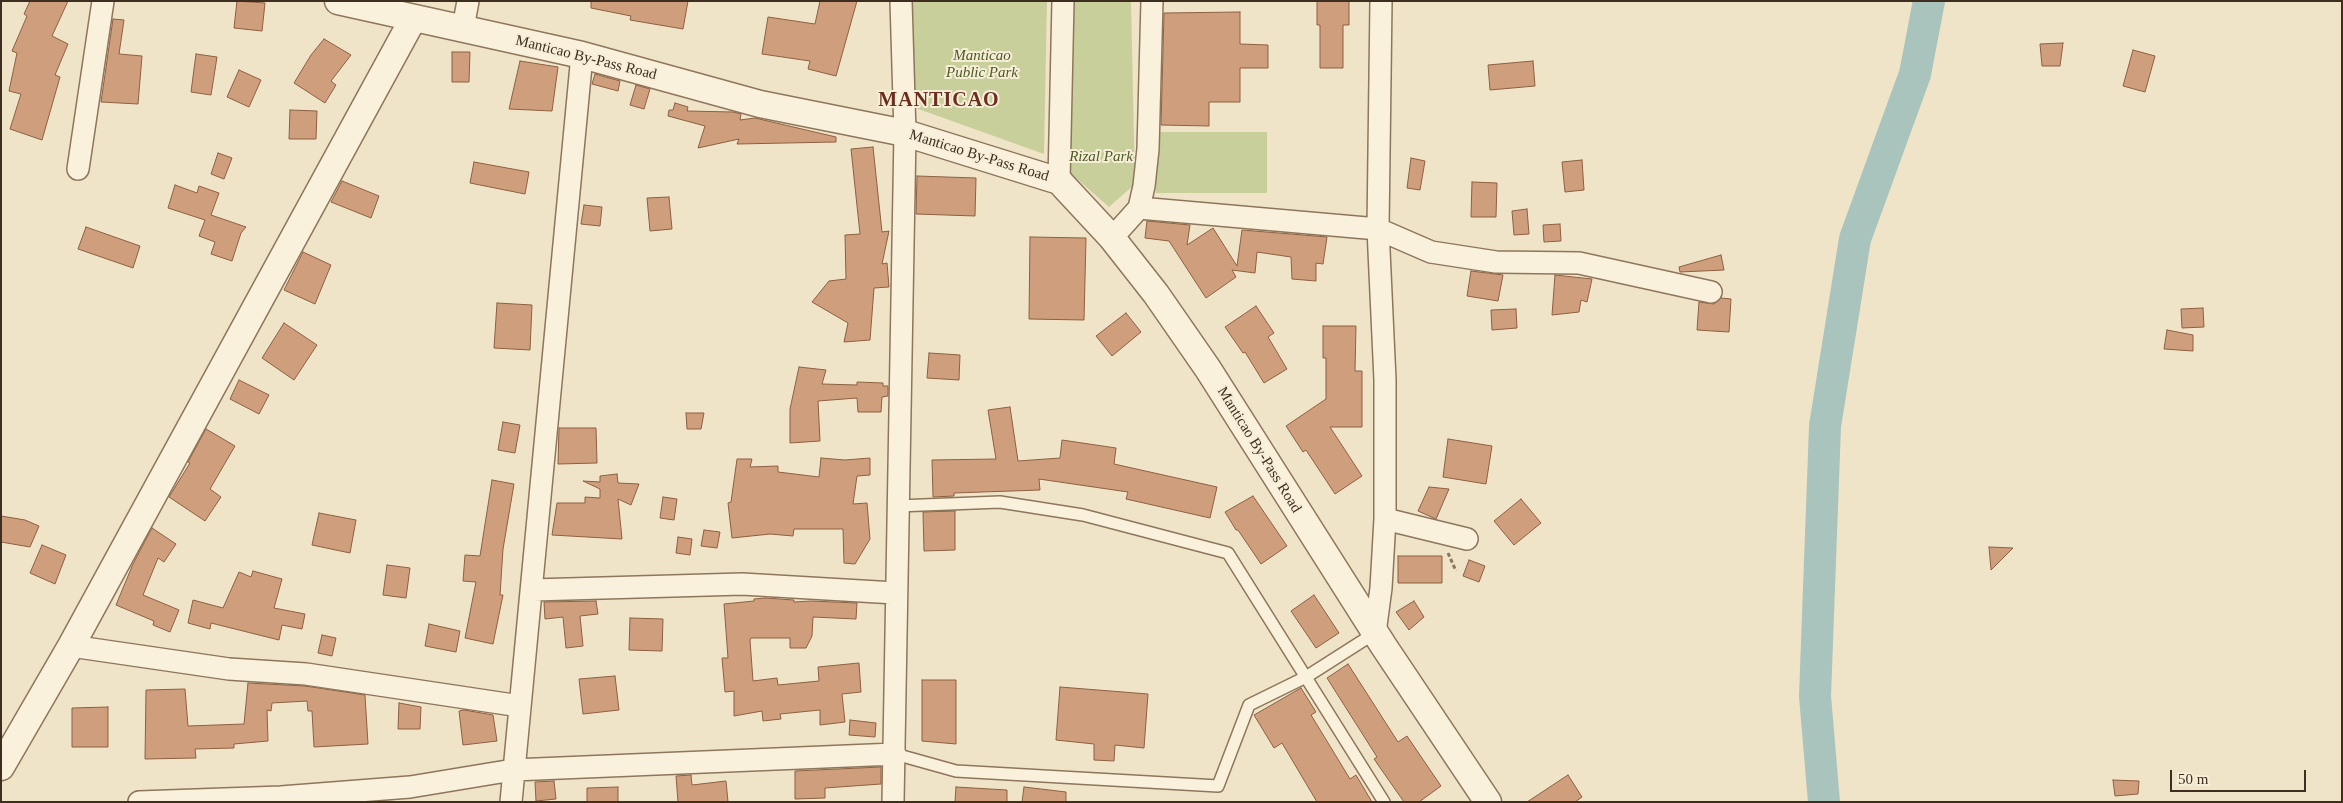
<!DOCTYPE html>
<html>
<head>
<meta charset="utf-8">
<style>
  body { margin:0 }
  #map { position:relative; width:2343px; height:803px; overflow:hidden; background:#f0e4c8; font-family:"Times New Roman",serif }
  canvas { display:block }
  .frame { position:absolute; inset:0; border:2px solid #3d2e20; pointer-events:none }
  .scale { position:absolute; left:2170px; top:770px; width:136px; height:22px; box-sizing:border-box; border:2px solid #3d2e20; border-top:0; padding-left:6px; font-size:15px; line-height:18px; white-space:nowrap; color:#3d2e20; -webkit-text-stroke:4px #f7eed8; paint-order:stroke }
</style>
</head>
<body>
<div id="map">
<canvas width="2343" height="803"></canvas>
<div class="frame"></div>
<div class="scale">50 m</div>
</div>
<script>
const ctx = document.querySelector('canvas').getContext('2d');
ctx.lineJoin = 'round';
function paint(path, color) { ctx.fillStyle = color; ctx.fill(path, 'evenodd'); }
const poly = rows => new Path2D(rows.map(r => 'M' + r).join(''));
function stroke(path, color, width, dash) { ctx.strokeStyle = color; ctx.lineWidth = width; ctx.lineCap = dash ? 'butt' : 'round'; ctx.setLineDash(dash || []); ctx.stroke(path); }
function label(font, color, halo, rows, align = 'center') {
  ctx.font = font + ' "Times New Roman",serif'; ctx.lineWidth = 4; ctx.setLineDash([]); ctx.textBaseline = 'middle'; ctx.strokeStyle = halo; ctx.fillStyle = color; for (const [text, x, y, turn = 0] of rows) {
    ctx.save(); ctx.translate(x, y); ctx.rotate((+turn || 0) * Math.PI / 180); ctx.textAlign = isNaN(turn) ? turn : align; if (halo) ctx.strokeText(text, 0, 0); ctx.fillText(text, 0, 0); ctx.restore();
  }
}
const green = poly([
  [906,1,1047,1,1044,154,910,106],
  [1073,1,1131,1,1135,184,1109,207,1069,172],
  [1156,132,1267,132,1267,193,1156,193]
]);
const river = poly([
  [1824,802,1815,696,1825,426,1855,239,1915,74,1929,1]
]);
const building = poly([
  [30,1,68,1,52,36,68,44,55,75,60,77,42,140,10,129,21,94,9,91,17,53,12,51,27,16,24,14,30,1],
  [237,1,265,3,262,31,234,28,237,1],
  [591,1,688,1,683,29,630,20,631,16,591,8,591,1],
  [820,1,857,1,836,76,808,69,810,61,762,54,768,17,815,24,820,1],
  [1317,1,1349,1,1349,25,1343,25,1343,68,1320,68,1320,25,1317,25,1317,1],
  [1240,12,1240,44,1268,45,1268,68,1240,68,1240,102,1209,102,1209,126,1161,125,1164,13,1240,12],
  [113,19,124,20,119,54,142,56,138,104,101,102,113,19],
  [324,39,351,55,331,81,336,85,325,103,294,83,311,55,324,39],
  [2063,43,2060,66,2042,66,2040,44,2063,43],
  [2133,50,2155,56,2145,92,2123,86,2133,50],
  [452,52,470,52,469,82,452,82,452,52],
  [196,54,217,57,211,95,191,92,196,54],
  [520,61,558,67,552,111,509,109,520,61],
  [1533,61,1535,86,1490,90,1488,65,1533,61],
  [239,70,261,80,249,107,227,97,239,70],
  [595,74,620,81,618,91,592,84,595,74],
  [636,85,650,89,644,109,630,105,636,85],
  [675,103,688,107,687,111,733,112,741,114,740,120,755,118,836,137,836,142,737,144,739,139,698,148,705,126,668,116,669,110,673,110,675,103],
  [290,110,317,111,316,139,289,139,290,110],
  [873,147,882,232,889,231,882,264,887,263,889,287,874,288,870,340,844,342,848,323,812,302,829,281,846,279,845,235,860,234,851,149,873,147],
  [218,153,232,158,224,179,211,174,218,153],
  [1411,158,1425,161,1420,190,1407,188,1411,158],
  [1582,160,1584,190,1565,192,1562,162,1582,160],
  [474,162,529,172,525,194,470,183,474,162],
  [917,176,976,178,975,216,916,214,917,176],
  [342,181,379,196,371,218,331,202,342,181],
  [1472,182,1497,183,1496,217,1471,217,1472,182],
  [175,185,197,193,199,186,219,193,211,215,246,227,241,233,232,261,211,254,215,242,199,236,205,220,168,208,175,185],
  [669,197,672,229,650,231,647,198,669,197],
  [584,205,602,207,600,226,581,224,584,205],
  [1527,209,1529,234,1514,235,1512,211,1527,209],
  [1147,221,1190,225,1187,245,1213,228,1237,266,1242,230,1327,237,1323,264,1316,263,1316,281,1292,279,1291,257,1257,252,1255,273,1232,270,1236,277,1206,298,1169,241,1145,238,1147,221],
  [1560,224,1561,241,1544,242,1543,225,1560,224],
  [86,227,140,246,133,268,78,249,86,227],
  [1030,237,1086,238,1084,320,1029,319,1030,237],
  [303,252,331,265,315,304,284,290,303,252],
  [1721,255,1724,270,1680,272,1679,267,1721,255],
  [1471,271,1503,275,1498,301,1467,296,1471,271],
  [1555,275,1592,279,1587,302,1581,300,1579,312,1552,315,1555,275],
  [1721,298,1731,299,1729,332,1697,330,1699,302,1714,304,1721,298],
  [497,303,532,305,530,350,494,348,497,303],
  [1256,306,1274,333,1268,337,1287,369,1264,383,1245,352,1243,353,1225,327,1256,306],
  [2203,308,2204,327,2182,328,2181,309,2203,308],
  [1516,309,1517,328,1492,330,1491,310,1516,309],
  [1126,313,1141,332,1112,356,1096,336,1126,313],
  [284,323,317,345,294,380,262,358,284,323],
  [1323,326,1356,326,1355,371,1362,371,1362,427,1330,427,1362,476,1335,494,1306,450,1303,452,1286,426,1326,399,1326,358,1323,358,1323,326],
  [2167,330,2193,335,2193,351,2164,349,2167,330],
  [929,353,960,355,959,380,927,378,929,353],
  [799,367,826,370,822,384,857,385,857,382,883,383,883,386,888,386,888,396,882,397,881,412,858,412,857,398,818,401,820,441,790,443,790,409,799,367],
  [239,380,269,395,259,414,230,399,239,380],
  [1010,407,1018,461,1060,458,1062,440,1116,448,1114,464,1217,487,1210,518,1126,499,1128,492,1039,479,1040,490,954,493,954,496,933,497,932,460,996,459,988,410,1010,407],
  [686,413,704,413,701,429,687,429,686,413],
  [503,422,520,425,515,453,498,450,503,422],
  [559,428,596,428,597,463,558,464,559,428],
  [206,429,235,446,210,489,221,497,205,521,169,497,190,463,188,462,206,429],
  [1448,439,1492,446,1486,484,1443,477,1448,439],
  [821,458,845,460,870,458,870,475,857,476,853,504,867,503,870,539,855,564,844,563,843,529,794,529,793,536,770,534,732,538,728,503,731,502,737,459,752,459,750,467,778,466,778,472,819,477,821,458],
  [617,474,618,483,639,484,631,505,618,499,622,539,552,535,557,503,585,503,585,497,600,498,600,489,583,481,600,482,600,476,617,474],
  [492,480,514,484,503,549,500,595,503,595,493,644,465,638,476,582,463,581,465,555,480,556,492,480],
  [1429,487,1449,489,1436,519,1418,511,1429,487],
  [1253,496,1287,546,1261,564,1238,530,1236,530,1225,512,1253,496],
  [663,497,677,499,674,520,660,518,663,497],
  [1521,499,1541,523,1514,545,1494,521,1521,499],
  [955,511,955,550,924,551,923,512,955,511],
  [319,513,356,520,350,553,312,545,319,513],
  [1,516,25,520,39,526,30,547,1,542,1,516],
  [152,528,176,544,164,562,158,558,143,595,179,610,170,632,153,625,154,621,116,605,133,564,152,528],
  [704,530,720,532,717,548,701,546,704,530],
  [678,537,692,539,690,555,676,553,678,537],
  [42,545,66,555,55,584,30,573,42,545],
  [1989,547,2013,548,1991,570,1989,547],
  [1398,556,1442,556,1442,583,1398,583,1398,556],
  [1469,560,1485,566,1479,582,1463,576,1469,560],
  [387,565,410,568,406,598,383,595,387,565],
  [253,571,282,579,274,608,305,614,302,629,282,625,279,640,211,623,210,629,188,623,193,600,223,608,239,572,251,577,253,571],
  [1314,595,1339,633,1316,648,1291,611,1314,595],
  [765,598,794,600,794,602,811,601,857,603,856,619,813,617,812,636,806,648,790,648,790,638,751,638,750,640,753,681,777,678,778,685,819,681,818,667,859,663,861,692,842,694,845,722,820,725,820,710,780,714,781,719,763,721,762,711,734,716,734,691,725,692,722,658,728,658,724,604,754,601,754,599,765,598],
  [596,601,598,614,580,616,583,646,566,648,563,617,545,619,544,602,596,601],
  [1414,601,1424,617,1409,630,1396,612,1414,601],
  [630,618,663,619,662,651,629,650,630,618],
  [429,624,460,631,456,652,425,646,429,624],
  [322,635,336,638,332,656,318,653,322,635],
  [1348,664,1398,742,1407,736,1441,786,1419,802,1404,802,1374,759,1377,757,1327,678,1348,664],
  [615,676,619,710,583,714,579,679,615,676],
  [922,680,956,680,956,744,922,741,922,680],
  [248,683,305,686,365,695,368,744,314,747,312,711,308,711,307,701,272,703,271,711,267,710,268,741,234,744,234,748,195,749,196,758,145,759,146,690,185,689,188,726,244,724,248,683],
  [1060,687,1148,694,1144,748,1115,745,1114,761,1094,760,1094,744,1056,740,1060,687],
  [1301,688,1316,712,1311,715,1350,779,1356,775,1372,802,1317,802,1282,743,1274,748,1254,715,1301,688],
  [399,703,421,707,420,729,398,729,399,703],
  [108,707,108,747,72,747,72,708,108,707],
  [464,710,493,715,497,741,463,745,459,711,464,710],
  [850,720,876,723,875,737,849,735,850,720],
  [881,767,881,784,825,788,825,798,795,799,795,771,881,767],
  [691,775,692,785,726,781,728,802,678,802,676,776,691,775],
  [1568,775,1582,797,1575,802,1527,802,1568,775],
  [2113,780,2139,781,2138,794,2115,796,2113,780],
  [554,781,556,799,536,801,535,782,554,781],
  [618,787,618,802,587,802,587,788,618,787],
  [956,787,1007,790,1007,802,955,802,956,787],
  [1024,787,1066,792,1066,802,1022,802,1024,787]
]);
const path = poly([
  [1448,553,1456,571]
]);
const service = poly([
  [897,506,1000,502,1083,515,1228,553,1384,802],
  [895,754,956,771,1218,786,1249,705,1306,677,1375,633]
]);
const minor = poly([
  [463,28,468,1],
  [78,169,103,1],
  [1059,181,1063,1],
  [1139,208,1144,186,1148,149,1152,1],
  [1112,238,1139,208,1378,229,1431,252,1496,262,1579,263,1711,292],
  [1385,519,1467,539],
  [533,590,742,584,895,593],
  [1375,633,1381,588,1385,519,1385,380,1378,229,1381,1],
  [71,646,229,669,306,674,520,706],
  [139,802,281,797,410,787,513,770,895,754],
  [511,802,582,55],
  [893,802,905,133,901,1]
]);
const tertiary = poly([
  [338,1,582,55,760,104,905,133,1059,181,1112,238,1156,294,1208,369,1383,645,1488,802],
  [1,767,71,646,413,19]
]);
const parkNames = [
  ["Manticao",982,56],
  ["Public Park",982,73],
  ["Rizal Park",1101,157]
];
const streetNames = [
  ["Manticao By-Pass Road",586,58,14],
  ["Manticao By-Pass Road",979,156,17],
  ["Manticao By-Pass Road",1259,450,58]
];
const districtNames = [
  ["MANTICAO",939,101]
];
paint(green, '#c9cf9b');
stroke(river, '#a9c4bc', 32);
paint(building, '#cf9f7d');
stroke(building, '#8d5f41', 1);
stroke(service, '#8d765c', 14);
stroke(minor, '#8d765c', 24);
stroke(tertiary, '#8d765c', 29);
stroke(path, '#8d765c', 3, [4, 2.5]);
stroke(service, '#faf1dc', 11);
stroke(minor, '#faf1dc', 21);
stroke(tertiary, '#faf1dc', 26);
label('italic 15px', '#4d5a26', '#f7eed8', parkNames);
label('15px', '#3d2e20', '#f7eed8', streetNames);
ctx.letterSpacing = '1px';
label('bold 20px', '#6b2e1e', '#f7eed8', districtNames);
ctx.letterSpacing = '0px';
</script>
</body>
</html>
